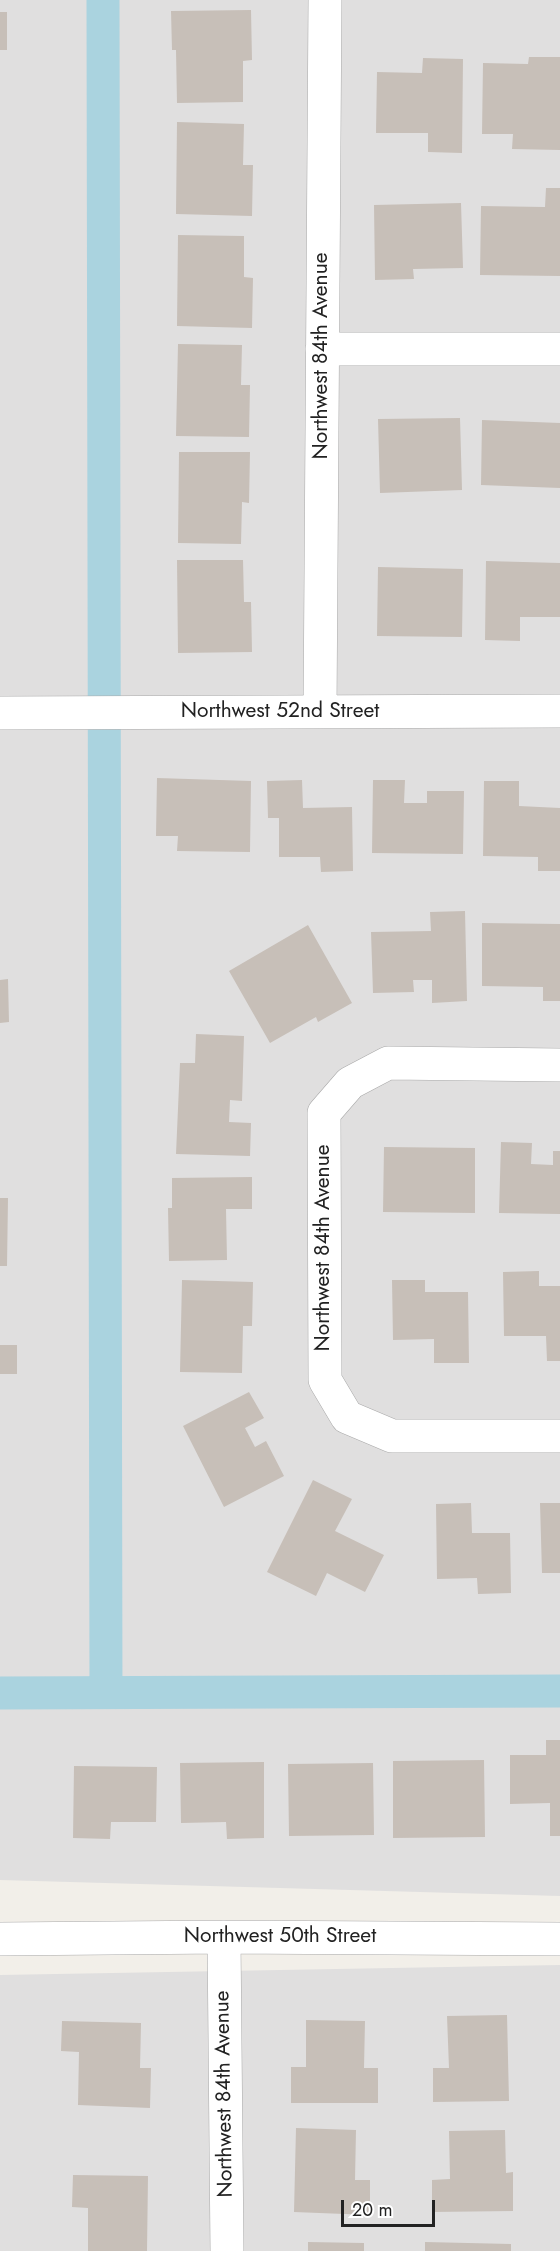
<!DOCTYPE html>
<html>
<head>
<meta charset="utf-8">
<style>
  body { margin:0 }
  #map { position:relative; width:560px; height:2251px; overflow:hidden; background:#f2efe9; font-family:Jost,sans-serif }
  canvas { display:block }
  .scale { position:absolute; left:341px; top:2200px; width:94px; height:27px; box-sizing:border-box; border:3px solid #222; border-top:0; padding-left:8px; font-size:18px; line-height:21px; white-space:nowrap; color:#222; -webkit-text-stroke:4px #fff; paint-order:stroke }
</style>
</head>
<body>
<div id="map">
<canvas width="560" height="2251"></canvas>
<div class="scale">20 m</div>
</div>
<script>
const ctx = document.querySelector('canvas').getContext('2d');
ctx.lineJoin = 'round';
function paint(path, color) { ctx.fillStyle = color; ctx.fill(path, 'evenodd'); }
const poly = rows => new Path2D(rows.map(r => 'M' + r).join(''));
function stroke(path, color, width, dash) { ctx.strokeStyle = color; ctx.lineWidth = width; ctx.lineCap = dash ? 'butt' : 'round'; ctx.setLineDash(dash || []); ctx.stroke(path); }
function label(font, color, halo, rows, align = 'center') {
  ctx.font = font + ' Jost,sans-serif'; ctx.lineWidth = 5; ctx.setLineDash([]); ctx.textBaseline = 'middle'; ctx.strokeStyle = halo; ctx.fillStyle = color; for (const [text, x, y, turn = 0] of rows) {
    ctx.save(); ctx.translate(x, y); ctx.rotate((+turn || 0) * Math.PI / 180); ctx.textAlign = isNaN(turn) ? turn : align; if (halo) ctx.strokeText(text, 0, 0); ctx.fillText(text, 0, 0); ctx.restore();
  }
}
const residential = poly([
  [0,0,560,0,560,1896,0,1880],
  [560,1965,560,2251,0,2251,0,1975]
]);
const canal = poly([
  [103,0,106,1692],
  [0,1693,560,1691]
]);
const building = poly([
  [251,10,252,60,243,61,243,102,177,103,176,50,172,50,171,11],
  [0,12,7,12,7,50,0,50],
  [529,57,560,57,560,150,512,149,513,134,482,134,483,63,528,64],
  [423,58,463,59,462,153,428,152,428,133,376,133,377,72,422,73],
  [177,122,244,124,243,165,253,165,252,216,176,214],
  [546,188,560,188,560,276,480,275,481,206,545,207],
  [461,203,463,268,413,269,414,279,375,280,374,205],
  [178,235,244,236,244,277,253,278,252,328,177,326],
  [178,344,242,345,241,385,250,385,249,437,176,436],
  [460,418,462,490,380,493,378,419],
  [482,420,560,423,560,488,481,485],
  [179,452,250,452,249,503,242,502,241,544,178,543],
  [177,560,243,560,244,602,251,602,252,652,178,653],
  [486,561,560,563,560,617,520,617,520,641,485,640],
  [378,567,463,569,462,637,377,636],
  [157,778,251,781,250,852,177,851,178,836,156,836],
  [302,780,303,808,352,807,353,871,321,872,320,857,279,857,279,818,268,818,267,781],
  [373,780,405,780,404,803,427,803,427,791,464,791,463,854,372,853],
  [484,781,519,781,519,806,560,808,560,871,538,871,538,857,483,856],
  [465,911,467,1001,432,1003,432,980,413,980,414,992,373,993,371,932,431,931,430,912],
  [482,923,560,924,560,1001,543,1001,543,987,482,986],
  [308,925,352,1003,318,1022,316,1017,270,1043,229,971],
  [8,979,9,1022,0,1023,0,980],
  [196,1034,244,1036,242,1101,230,1100,229,1122,251,1123,250,1156,176,1154,180,1063,195,1063],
  [501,1142,532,1143,531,1164,553,1165,553,1151,560,1151,560,1214,499,1213],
  [384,1147,475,1148,475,1213,383,1212],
  [252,1177,252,1209,226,1209,227,1260,169,1261,168,1208,172,1208,172,1178],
  [0,1198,8,1198,7,1266,0,1266],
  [539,1271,539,1286,560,1286,560,1361,547,1361,546,1336,504,1336,503,1272],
  [182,1280,253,1282,252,1326,243,1326,242,1373,180,1372],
  [392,1280,425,1280,425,1292,468,1292,469,1363,434,1363,434,1339,393,1340],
  [0,1345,17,1345,17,1374,0,1374],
  [249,1392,264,1418,245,1428,255,1447,266,1441,284,1476,224,1507,183,1426],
  [313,1480,352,1499,335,1531,384,1555,365,1592,327,1573,316,1596,267,1572],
  [471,1503,472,1533,510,1533,511,1593,478,1594,477,1578,437,1579,436,1504],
  [540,1503,560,1503,560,1573,542,1573],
  [546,1740,560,1740,560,1836,550,1836,550,1803,510,1804,510,1755,546,1755],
  [484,1760,485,1837,393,1838,393,1761],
  [264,1762,264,1838,227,1839,226,1822,181,1823,180,1763],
  [373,1763,374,1835,289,1836,288,1764],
  [74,1766,157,1767,156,1822,111,1822,110,1839,73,1838],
  [507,2015,509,2101,433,2102,433,2068,449,2068,447,2016],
  [306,2020,365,2021,364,2068,378,2068,378,2103,291,2103,291,2067,306,2067],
  [62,2021,141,2023,140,2068,151,2068,150,2108,78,2105,79,2052,61,2051],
  [296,2128,356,2130,355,2180,370,2180,370,2215,294,2212],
  [505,2130,506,2173,513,2172,513,2211,432,2212,432,2180,450,2179,449,2131],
  [73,2175,148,2176,147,2251,88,2251,88,2208,72,2207],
  [308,2242,364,2243,364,2251,308,2251],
  [425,2242,511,2244,511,2251,425,2251]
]);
const minor = poly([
  [322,349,560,349],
  [320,711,325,0],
  [0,713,560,711],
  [560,1065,388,1063,350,1083,324,1113,325,1380,347,1417,392,1436,560,1436],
  [224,1937,227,2251],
  [0,1939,224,1937,560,1939]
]);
const streetNames = [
  ["Northwest 84th Avenue",322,356,-90],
  ["Northwest 52nd Street",280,712],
  ["Northwest 84th Avenue",324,1248,-90],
  ["Northwest 50th Street",280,1937],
  ["Northwest 84th Avenue",225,2094,-91]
];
paint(residential, '#e0dfdf');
stroke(canal, '#aad3df', 33);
paint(building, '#c7bfb8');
stroke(minor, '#a9a9a9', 34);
stroke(minor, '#fff', 33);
label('21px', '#222', '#fff', streetNames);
</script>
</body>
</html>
